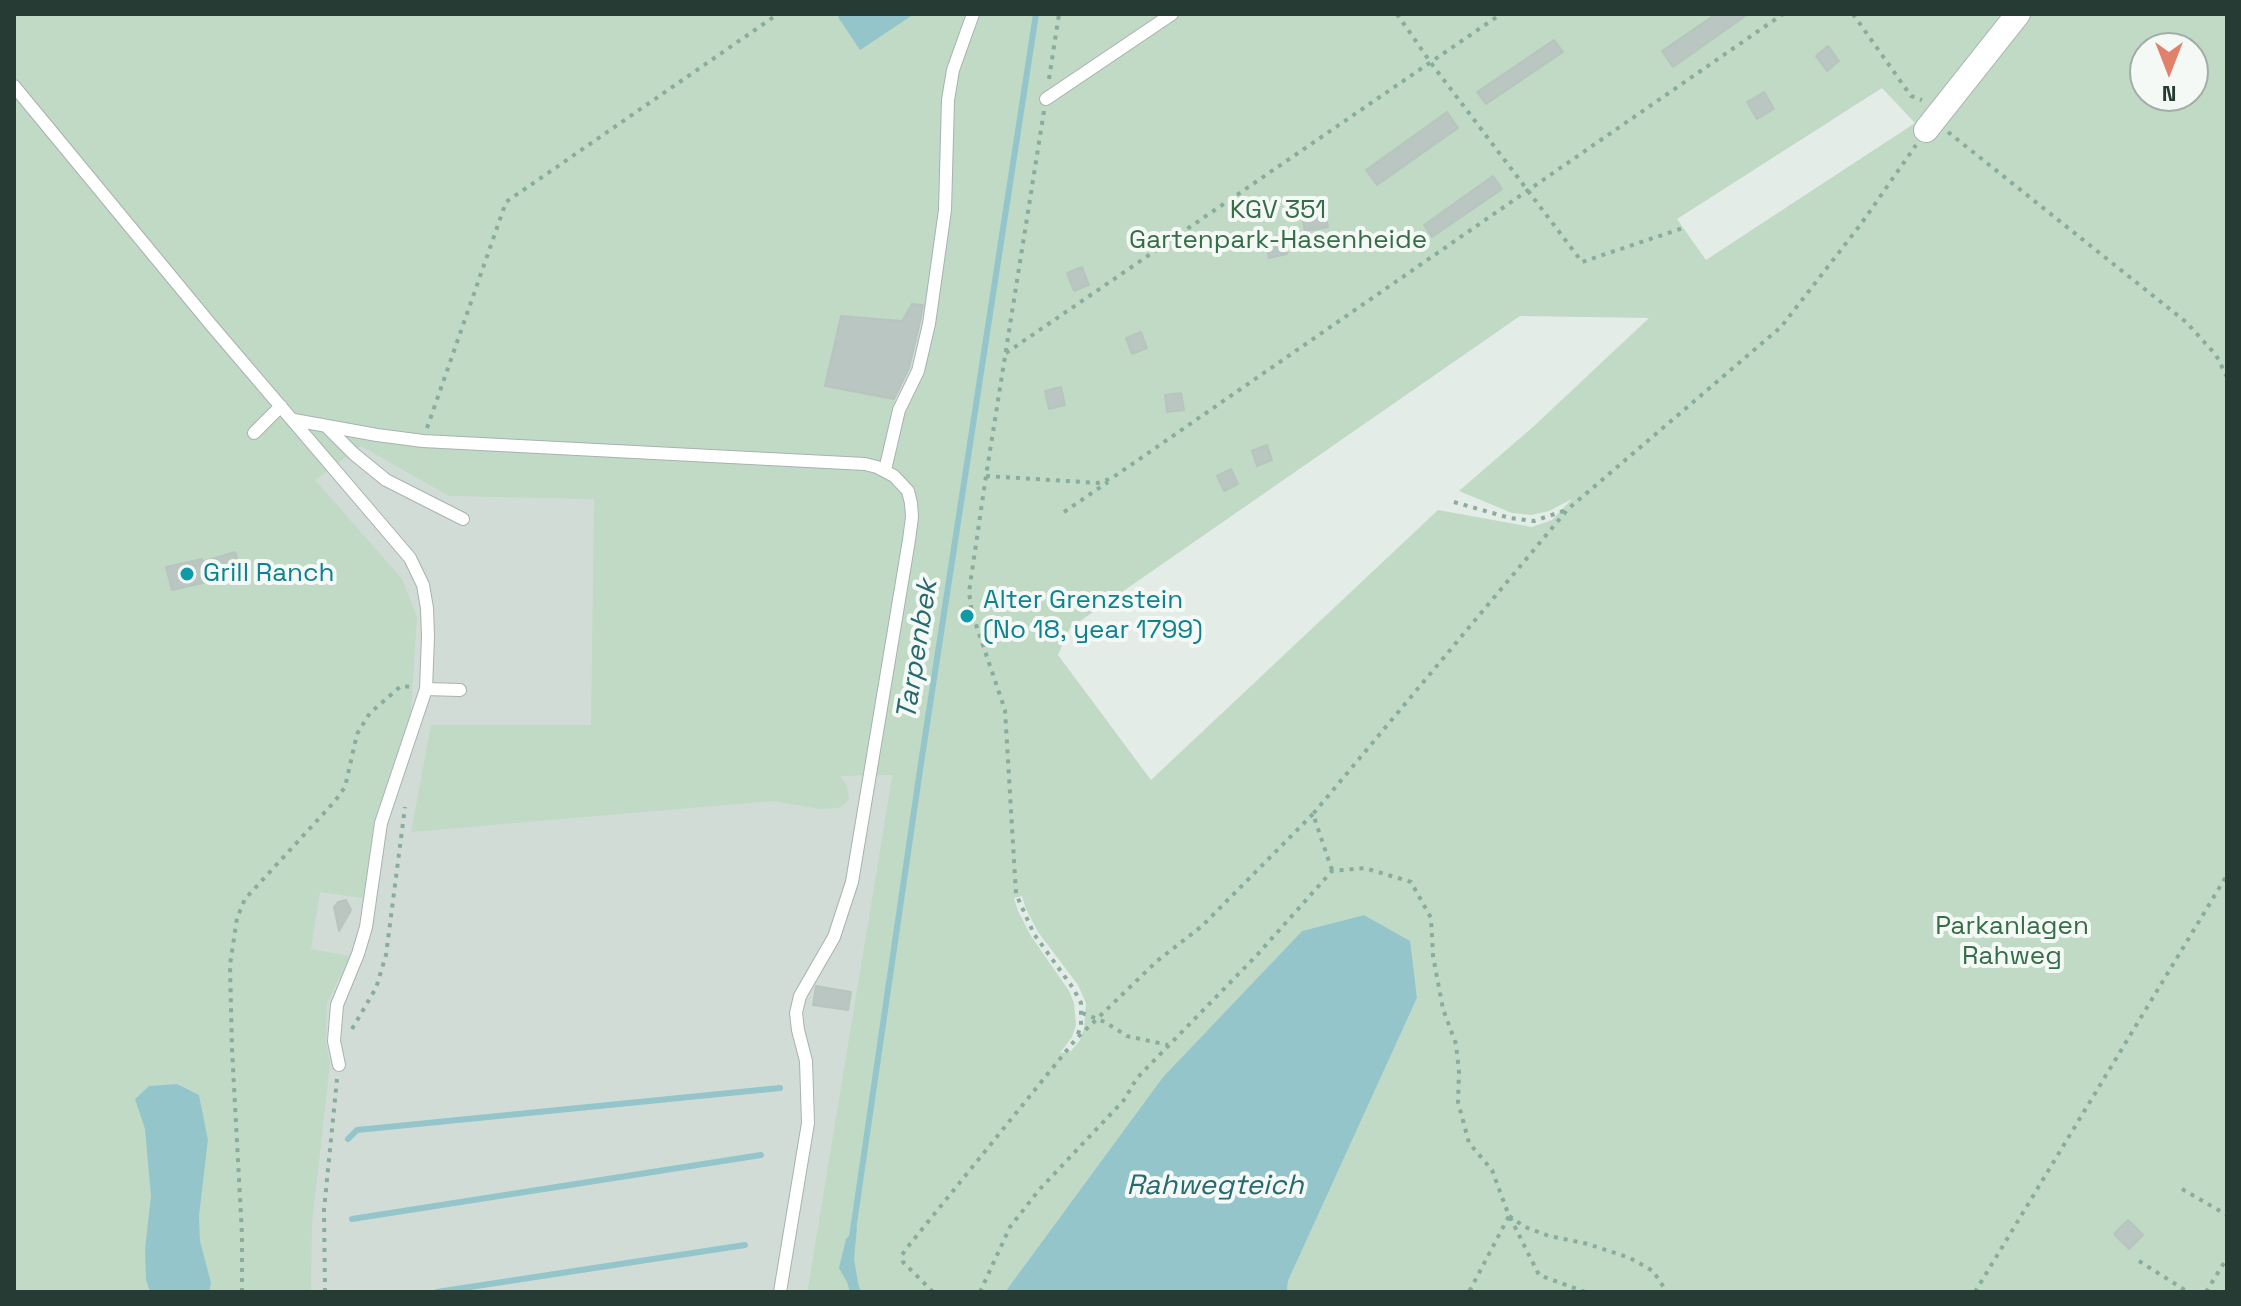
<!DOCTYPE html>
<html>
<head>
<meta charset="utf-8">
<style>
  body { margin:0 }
  #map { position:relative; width:2241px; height:1306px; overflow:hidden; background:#e4ece8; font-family:"Space Grotesk",sans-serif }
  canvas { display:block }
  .frame { position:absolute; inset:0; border:16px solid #263b34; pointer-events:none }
  .north { position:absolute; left:2129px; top:32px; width:80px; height:80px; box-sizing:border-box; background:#f4f9f6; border:2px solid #a2ada8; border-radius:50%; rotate:180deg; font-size:22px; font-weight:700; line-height:32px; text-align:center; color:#263b34 }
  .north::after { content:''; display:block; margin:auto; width:28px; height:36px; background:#e1816c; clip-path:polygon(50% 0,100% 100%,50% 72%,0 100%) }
</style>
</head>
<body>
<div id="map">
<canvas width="2241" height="1306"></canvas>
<div class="frame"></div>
<div class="north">N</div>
</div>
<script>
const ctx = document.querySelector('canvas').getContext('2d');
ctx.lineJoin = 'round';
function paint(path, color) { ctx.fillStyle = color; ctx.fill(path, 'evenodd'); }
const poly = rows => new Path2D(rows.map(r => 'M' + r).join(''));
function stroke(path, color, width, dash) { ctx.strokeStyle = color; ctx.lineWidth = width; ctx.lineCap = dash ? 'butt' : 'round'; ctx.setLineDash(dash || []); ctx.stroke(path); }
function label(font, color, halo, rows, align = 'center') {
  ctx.font = font + ' "Space Grotesk",sans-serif'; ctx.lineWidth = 8; ctx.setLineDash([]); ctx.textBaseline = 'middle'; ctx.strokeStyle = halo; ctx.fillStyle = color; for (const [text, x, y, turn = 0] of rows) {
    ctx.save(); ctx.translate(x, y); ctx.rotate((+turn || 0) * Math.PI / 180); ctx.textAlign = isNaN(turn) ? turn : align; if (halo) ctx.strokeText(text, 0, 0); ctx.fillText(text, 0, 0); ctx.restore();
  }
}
const built = poly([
  [14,14,1007,14,892,775,807,1292,14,1292]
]);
const green = poly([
  [14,14,967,14,948,68,941,101,942,209,927,306,912,304,902,321,841,316,825,385,895,399,887,438,898,448,903,412,922,375,934,326,950,212,953,102,958,71,979,14,2227,14,2227,1292,1287,1292,1288,1281,1417,998,1409,941,1364,915,1302,931,1163,1077,1005,1292,807,1292,892,775,840,776,847,786,849,799,845,804,838,808,820,809,772,801,411,832,431,725,591,725,594,499,449,496,361,446,315,480,402,579,417,617,411,712,374,821,363,898,320,892,311,949,350,956,327,1003,326,1041,330,1064,312,1224,311,1292,209,1292,211,1283,200,1241,199,1216,208,1140,199,1095,177,1084,149,1086,135,1099,145,1129,149,1163,151,1196,145,1250,146,1280,150,1292,14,1292],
  [2145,48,2193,48,2193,96,2145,96],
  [1882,88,1915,123,1706,260,1677,219],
  [1520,316,1649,318,1534,426,1459,491,1512,513,1531,515,1549,511,1572,499,1552,520,1532,527,1438,510,1151,780,1058,655,1070,628],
  [1022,896,1026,909,1038,932,1078,985,1086,1003,1084,1028,1080,1040,1071,1051,1060,1053,1072,1037,1076,1025,1074,1003,1069,991,1031,936,1018,911,1014,898]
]);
const water = poly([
  [842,14,914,14,860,50,838,17],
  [1364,915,1410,941,1417,998,1288,1281,1287,1292,1005,1292,1163,1077,1302,931],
  [177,1084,199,1095,208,1140,199,1216,200,1241,211,1283,209,1292,150,1292,146,1280,145,1249,151,1196,145,1129,135,1099,149,1086],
  [857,1227,854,1259,858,1283,861,1292,850,1292,847,1282,839,1268,846,1239]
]);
const stream = poly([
  [348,1139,357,1130,780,1088],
  [352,1219,761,1155],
  [852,1237,921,763,1036,14],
  [437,1292,745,1245]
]);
const building = poly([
  [1716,14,1748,14,1673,67,1662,51,1716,14],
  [1554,40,1563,52,1486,104,1477,92,1554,40],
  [1828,46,1839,61,1827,71,1816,56,1828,46],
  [1764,92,1774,109,1757,119,1747,102,1764,92],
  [1447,112,1458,128,1377,185,1366,170,1447,112],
  [1493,176,1502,189,1432,237,1424,225,1493,176],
  [1325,212,1328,227,1305,231,1302,216,1325,212],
  [1283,236,1287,254,1269,258,1266,239,1283,236],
  [1082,267,1089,285,1074,291,1067,273,1082,267],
  [912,304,923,305,920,322,909,368,894,399,825,386,841,316,902,321,912,304],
  [1141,332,1147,348,1132,354,1126,338,1141,332],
  [1061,387,1065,405,1049,409,1045,391,1061,387],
  [1181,393,1184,410,1167,412,1165,395,1181,393],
  [1267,445,1272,460,1257,466,1252,451,1267,445],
  [1231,469,1238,484,1224,491,1217,476,1231,469],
  [235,552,241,570,207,582,172,590,166,567,202,559,202,562,235,552],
  [346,900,351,910,339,931,334,907,338,902,346,900],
  [816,986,851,992,848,1010,813,1005,816,986],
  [2128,1220,2143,1235,2129,1249,2114,1234,2128,1220]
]);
const path = poly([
  [1397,14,1431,63,1582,262,1686,227],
  [1853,14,1911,96,1922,100],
  [1049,79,1059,14],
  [1044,111,986,476,969,592,972,613,1005,710,1016,894,1034,934,1073,988,1081,1003,1081,1026,1076,1039],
  [1948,132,2186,322,2216,355,2227,377],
  [1006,353,1501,14],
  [427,428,506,202,778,14],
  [986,476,1098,483,1112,478,1783,14],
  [1454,502,1510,518,1534,521,1566,510],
  [1064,512,1108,482],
  [1332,870,1313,814,1568,509,1781,327,1861,224,1916,145],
  [1082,1013,1105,1022,1127,1036,1168,1045],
  [352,1029,376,988,386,955,405,807],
  [2182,1189,2227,1215],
  [1509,1216,1525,1227,1549,1236,1588,1244,1630,1258,1653,1271,1667,1292],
  [1510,1217,1539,1275,1585,1292],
  [2139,1261,2188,1292],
  [242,1292,242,1235,232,1049,230,965,237,918,245,899,335,801,345,787,357,734,370,713,401,686,412,687],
  [325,1292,324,1210,337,1079],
  [933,1292,903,1262,902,1255,906,1249,1076,1039,1157,961,1202,926,1313,814],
  [980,1292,1010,1227,1039,1190,1124,1100,1137,1078,1257,955,1332,871,1365,868,1411,882,1431,918,1433,956,1443,1009,1456,1044,1459,1072,1458,1102,1469,1143,1492,1170,1509,1216,1469,1292],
  [1975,1292,2227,875],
  [2206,1292,2227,1258]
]);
const lane = poly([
  [14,86,212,326,410,558,423,585,427,608,428,637,426,689,381,823,366,927,358,954,337,1005,334,1041,339,1065],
  [1046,99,1172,14],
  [294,420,377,435,423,441,865,464,877,467,894,476,908,491,911,503,912,517,909,540,852,882,834,937,800,996,796,1013,798,1030,806,1061,808,1123,780,1292],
  [327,427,354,454,386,480,463,519],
  [254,433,281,406],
  [885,470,899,410,918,371,929,324,945,210,948,100,953,70,973,14],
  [426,689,460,690]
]);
const street = poly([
  [1926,130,2018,14]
]);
const markers = [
  [187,574,8,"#0f9aa8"],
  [967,616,8,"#0f9aa8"]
];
const parkNames = [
  ["KGV 351",1278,211],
  ["Gartenpark-Hasenheide",1278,241],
  ["Parkanlagen",2012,927],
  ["Rahweg",2012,957]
];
const cultureNames = [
  ["Grill Ranch",203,574],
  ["Alter Grenzstein",983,601],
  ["(No 18, year 1799)",983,631]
];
const waterNames = [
  ["Tarpenbek",918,650,-81],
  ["Rahwegteich",1215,1186]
];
paint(built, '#d2dcd7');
paint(green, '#c0dac5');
paint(water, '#93c5ca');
stroke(stream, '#93c5ca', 6);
paint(building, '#bac6c1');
stroke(building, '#b7c5be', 2);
stroke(lane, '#a7b3ae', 14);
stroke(street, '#a7b3ae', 26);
stroke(path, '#88ac9e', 4, [4, 6]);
stroke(lane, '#fff', 12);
stroke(street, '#fff', 24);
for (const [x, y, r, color] of markers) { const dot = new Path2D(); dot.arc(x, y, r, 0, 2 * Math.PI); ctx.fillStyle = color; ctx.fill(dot); stroke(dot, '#f4f9f6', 3); }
label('26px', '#356d47', '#f4f9f6', parkNames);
label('26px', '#0d838f', '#f4f9f6', cultureNames, 'left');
label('italic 28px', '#276970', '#f4f9f6', waterNames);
</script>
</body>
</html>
